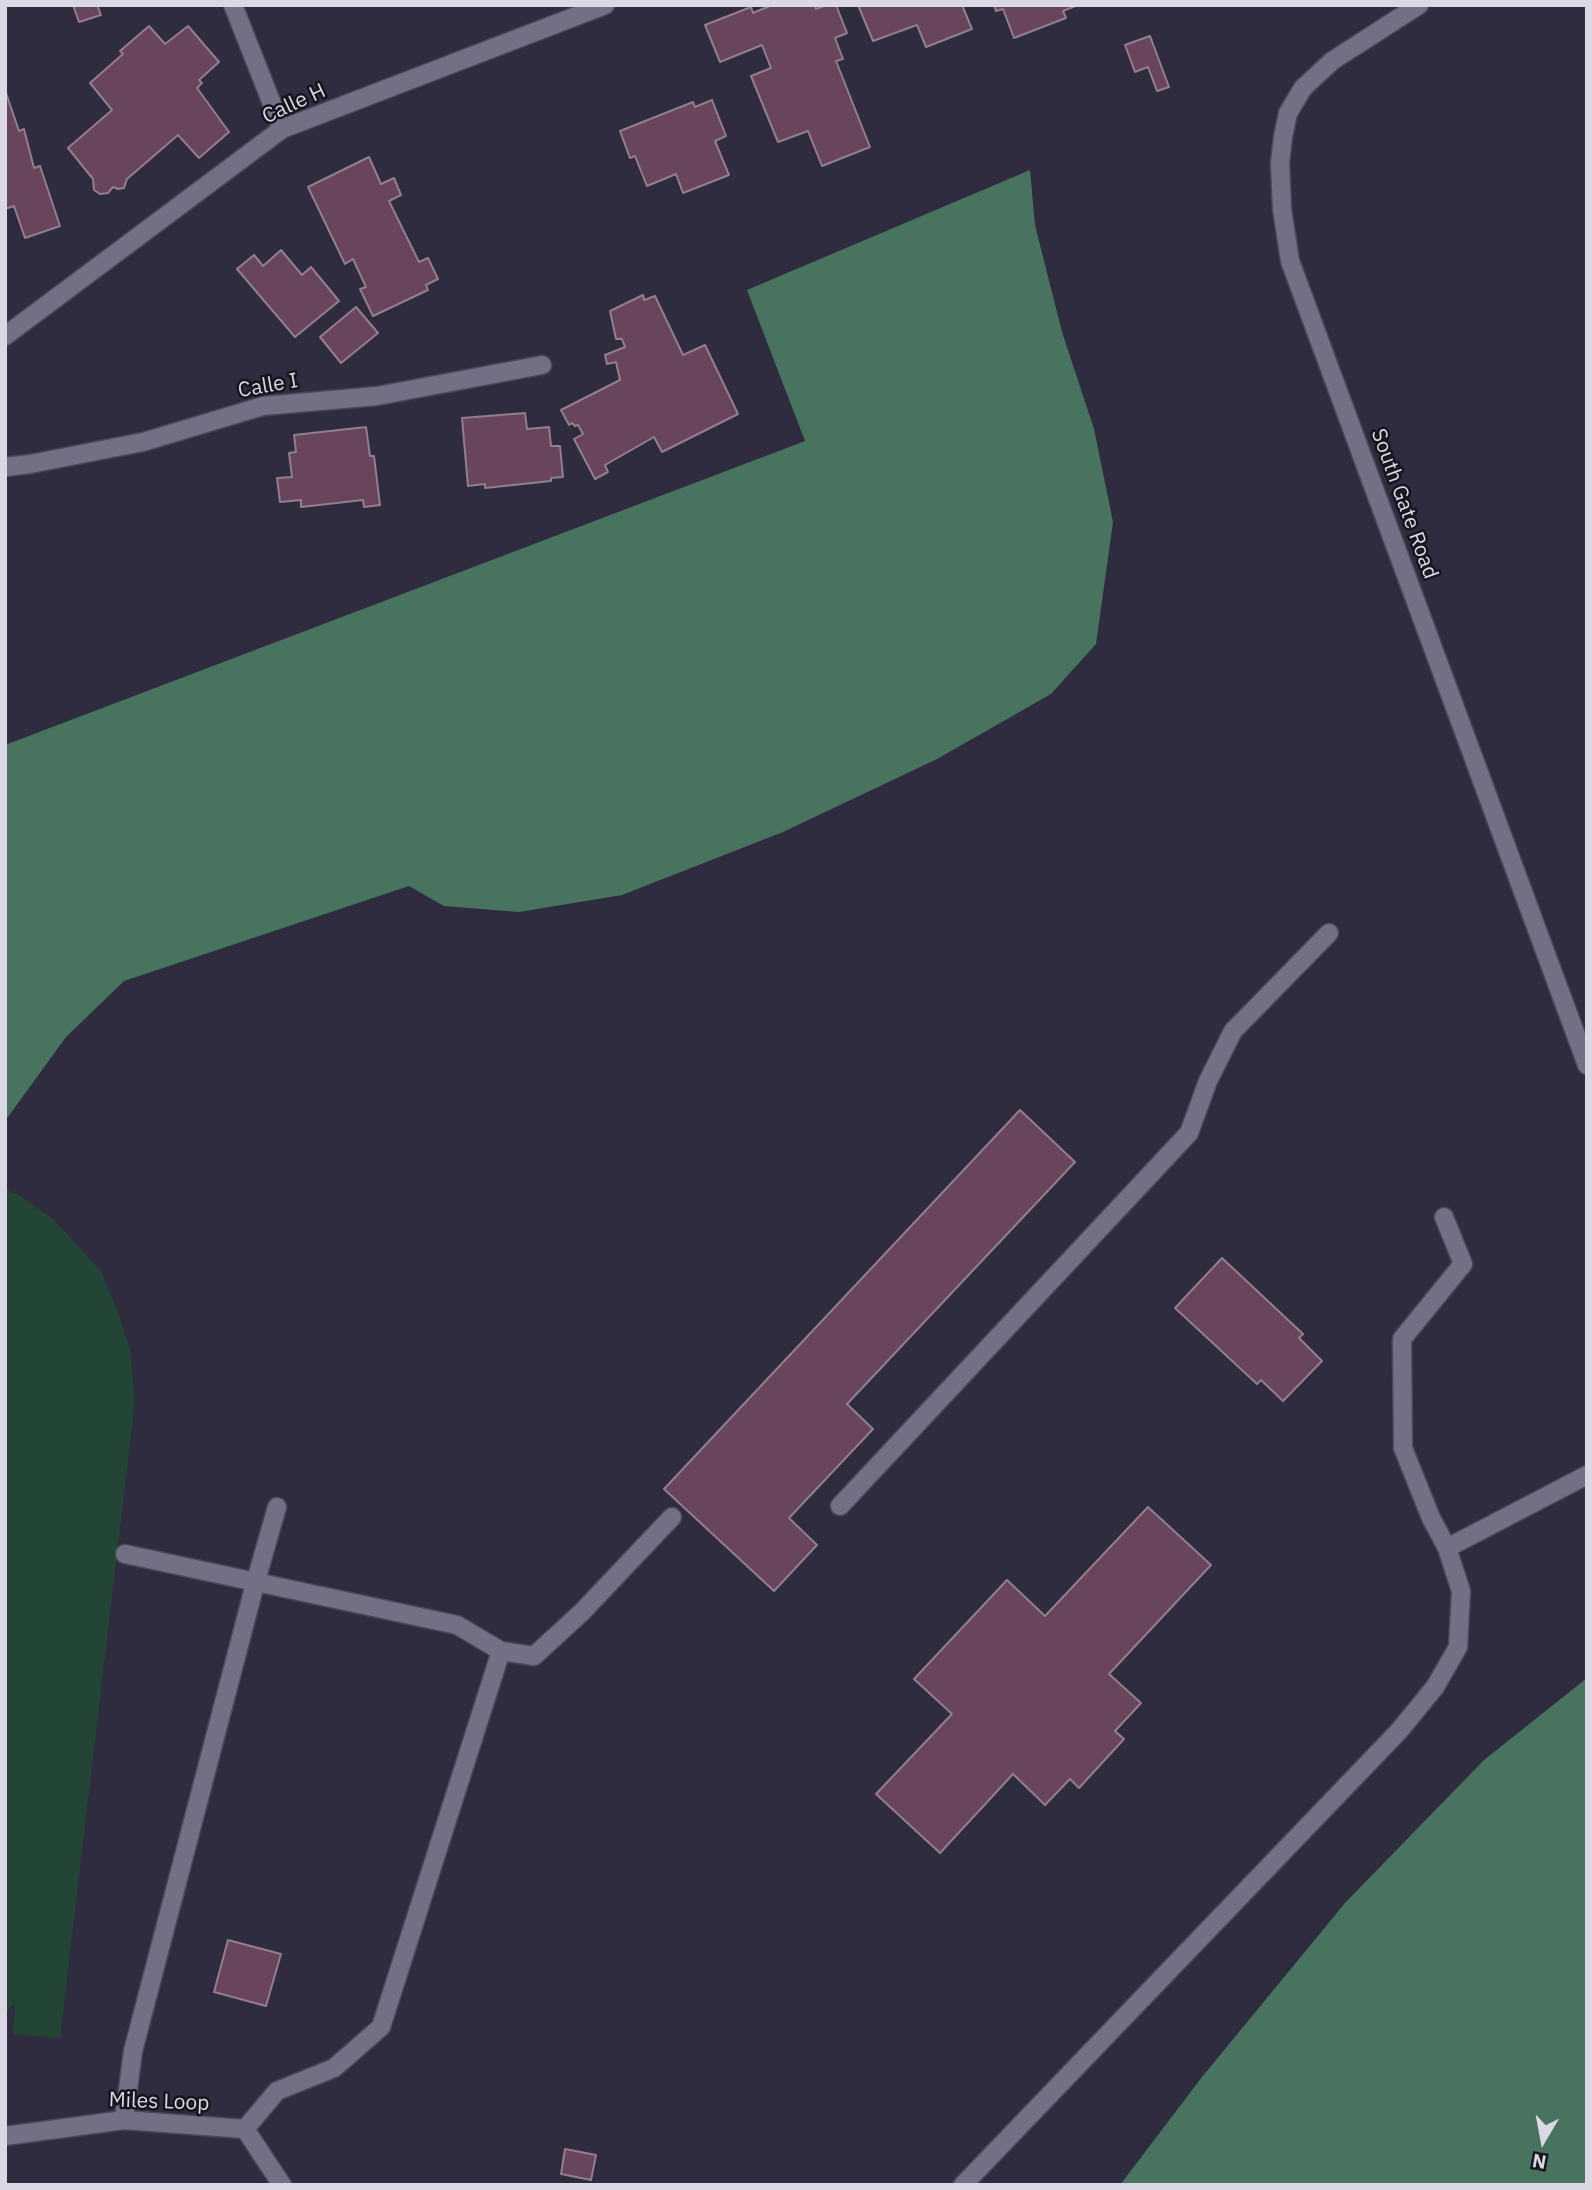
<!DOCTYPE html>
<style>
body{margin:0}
#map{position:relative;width:1592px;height:2190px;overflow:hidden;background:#2f2c3f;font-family:"IBM Plex Sans",sans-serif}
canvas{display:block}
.frame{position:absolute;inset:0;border:7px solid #d9d8e4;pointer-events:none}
.north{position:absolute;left:1508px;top:2106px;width:70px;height:70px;-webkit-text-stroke:5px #17161e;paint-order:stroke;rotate:190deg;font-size:19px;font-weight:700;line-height:28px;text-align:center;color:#d9d8e4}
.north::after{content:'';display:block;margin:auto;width:24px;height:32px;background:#d9d8e4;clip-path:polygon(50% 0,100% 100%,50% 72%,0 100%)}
</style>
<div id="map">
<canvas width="1592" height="2190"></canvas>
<div class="frame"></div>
<div class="north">N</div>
</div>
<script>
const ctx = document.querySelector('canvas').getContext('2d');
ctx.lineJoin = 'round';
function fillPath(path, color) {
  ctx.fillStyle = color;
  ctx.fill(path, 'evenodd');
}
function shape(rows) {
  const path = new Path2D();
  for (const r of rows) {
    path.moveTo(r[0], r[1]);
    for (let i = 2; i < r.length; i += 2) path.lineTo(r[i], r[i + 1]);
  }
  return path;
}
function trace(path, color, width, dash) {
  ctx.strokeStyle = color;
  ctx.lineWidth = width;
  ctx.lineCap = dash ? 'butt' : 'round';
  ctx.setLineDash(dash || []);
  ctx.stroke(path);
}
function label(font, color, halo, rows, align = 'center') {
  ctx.font = font + ' "IBM Plex Sans",sans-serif';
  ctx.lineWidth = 5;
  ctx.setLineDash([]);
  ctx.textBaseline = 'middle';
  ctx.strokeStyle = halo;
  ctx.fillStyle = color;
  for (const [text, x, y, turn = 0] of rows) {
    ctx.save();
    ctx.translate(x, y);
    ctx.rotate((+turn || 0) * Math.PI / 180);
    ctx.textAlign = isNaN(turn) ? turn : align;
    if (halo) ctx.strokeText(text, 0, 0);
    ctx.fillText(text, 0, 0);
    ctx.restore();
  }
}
const green = shape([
 [5,1189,17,1194,53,1219,101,1271,118,1312,130,1349,135,1401,60,2038,13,2034,15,2004,5,2012]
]);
const forest = shape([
 [1030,170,1035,225,1062,332,1094,429,1113,522,1096,644,1051,694,937,759,783,832,622,895,519,912,444,906,409,886,124,981,66,1037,5,1121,5,745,805,441,747,290],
 [1587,1678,1587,2185,1120,2185,1202,2077,1345,1903,1484,1760]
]);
const building = shape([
 [73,5,97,5,101,15,79,22,73,5],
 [772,5,814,5,816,9,826,5,836,5,847,33,835,38,843,59,836,61,870,147,822,166,808,131,778,142,751,76,771,68,762,45,720,62,705,25,751,7,753,13,772,5],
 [858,5,962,5,972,29,926,47,917,25,873,41,858,5],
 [994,5,1078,5,1063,11,1066,18,1014,38,1003,9,996,11,994,5],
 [149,26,165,44,188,26,219,62,199,80,202,83,197,88,229,132,199,158,178,135,127,179,124,188,118,189,113,187,108,193,100,194,94,190,93,179,68,148,112,110,90,83,123,54,120,51,149,26],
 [1150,36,1169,87,1157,91,1148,67,1135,72,1125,45,1150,36],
 [5,90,19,131,24,129,34,168,40,166,60,226,25,238,14,206,5,209,5,90],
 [712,100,726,136,715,141,729,175,683,193,676,174,647,186,635,156,630,158,620,131,693,102,695,107,712,100],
 [369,157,381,184,394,178,401,195,389,201,419,262,428,258,438,279,426,285,428,290,373,316,360,289,366,287,353,259,345,264,308,187,369,157],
 [281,250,302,275,311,267,339,301,295,337,237,269,254,255,263,266,281,250],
 [643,295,644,300,655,296,683,355,705,345,738,414,662,452,654,437,605,465,608,472,595,479,574,439,583,434,578,425,575,426,572,423,569,425,561,410,620,380,616,362,607,364,605,355,625,347,622,339,616,339,610,311,643,295],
 [356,307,378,333,341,363,320,337,356,307],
 [525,413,527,429,549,427,551,446,560,446,563,477,551,478,551,481,485,488,485,484,468,486,462,418,525,413],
 [366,427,370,456,374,456,380,505,364,507,363,500,301,507,301,500,280,502,277,478,292,477,289,453,296,452,294,435,366,427],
 [1020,1110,1075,1162,847,1404,873,1429,789,1518,817,1545,774,1591,664,1489,1020,1110],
 [1222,1258,1303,1334,1299,1338,1322,1361,1283,1401,1261,1380,1257,1384,1175,1308,1222,1258],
 [1148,1507,1211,1565,1109,1674,1141,1703,1115,1731,1124,1739,1079,1788,1070,1779,1045,1805,1013,1774,940,1853,876,1794,952,1714,914,1679,1007,1580,1045,1616,1148,1507],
 [228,1940,281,1954,266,2006,214,1992,228,1940],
 [565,2149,596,2155,591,2180,561,2174,565,2149]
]);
const service = shape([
 [840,1506,1189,1133,1208,1081,1233,1031,1329,933],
 [1447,1548,1587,1475],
 [125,1554,457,1625,501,1651,534,1656,582,1612,672,1517],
 [124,2120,133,2051,255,1584,277,1507],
 [245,2129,277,2091,334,2068,381,2027,501,1651],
 [963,2185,1399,1731,1435,1687,1458,1647,1461,1591,1447,1548,1431,1518,1403,1448,1402,1339,1463,1264,1444,1217]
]);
const minor = shape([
 [233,5,282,129],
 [1419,5,1332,61,1303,88,1288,113,1283,137,1280,163,1282,209,1290,261,1587,1065],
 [5,336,282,129,605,5],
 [5,467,30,464,143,442,263,406,377,396,542,365],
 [5,2136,124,2120,245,2129,282,2185]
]);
const streetNames = [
 ["Calle H",294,104,-25],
 ["Calle I",268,386,-10],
 ["South Gate Road",1404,504,70],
 ["Miles Loop",159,2102,2]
];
fillPath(green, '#224535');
fillPath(forest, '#48735e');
fillPath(building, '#68455c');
trace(building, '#937e8b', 2);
trace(service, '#4a4857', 21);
trace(minor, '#4a4857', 21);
trace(service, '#737086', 18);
trace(minor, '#737086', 18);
label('21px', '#d9d8e4', '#17161e', streetNames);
</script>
